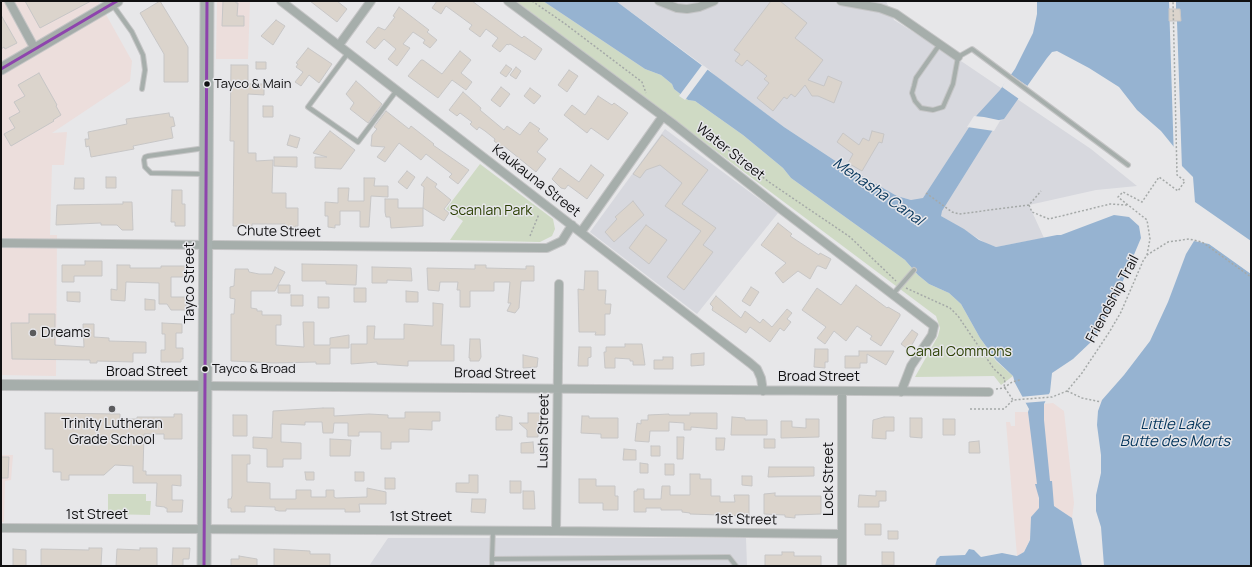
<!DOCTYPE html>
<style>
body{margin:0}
#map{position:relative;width:1252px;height:567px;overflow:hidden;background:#e7e7e9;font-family:Manrope,sans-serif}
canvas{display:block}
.frame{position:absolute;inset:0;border:2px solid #101011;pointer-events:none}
</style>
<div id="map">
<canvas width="1252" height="567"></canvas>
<div class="frame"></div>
</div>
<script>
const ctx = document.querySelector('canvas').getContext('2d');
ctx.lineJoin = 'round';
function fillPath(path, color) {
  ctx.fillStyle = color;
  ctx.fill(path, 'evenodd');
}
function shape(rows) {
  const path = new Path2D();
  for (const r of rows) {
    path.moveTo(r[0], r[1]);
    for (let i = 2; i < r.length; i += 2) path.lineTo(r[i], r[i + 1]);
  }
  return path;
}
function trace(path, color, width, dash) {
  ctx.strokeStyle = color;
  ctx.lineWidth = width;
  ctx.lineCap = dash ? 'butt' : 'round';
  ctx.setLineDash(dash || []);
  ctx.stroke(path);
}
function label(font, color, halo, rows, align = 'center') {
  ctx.font = font + ' Manrope,sans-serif';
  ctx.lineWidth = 3;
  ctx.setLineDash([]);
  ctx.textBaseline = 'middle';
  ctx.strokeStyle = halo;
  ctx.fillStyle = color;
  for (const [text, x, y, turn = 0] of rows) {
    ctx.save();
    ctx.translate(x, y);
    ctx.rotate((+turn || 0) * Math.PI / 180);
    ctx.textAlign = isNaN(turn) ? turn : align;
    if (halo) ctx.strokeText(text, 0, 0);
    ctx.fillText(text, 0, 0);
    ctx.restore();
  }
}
const commercial = shape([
 [1,1,101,1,99,2,132,61,130,81,52,133,67,132,64,165,52,165,50,235,57,235,56,376,1,375],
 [217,1,250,1,248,59,216,59],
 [1053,403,1064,411,1074,503,1072,518,1054,506,1052,493,1038,494,1040,508,1031,517,1030,539,1024,552,1017,556,1006,422,1010,422,1011,426,1015,426,1015,412,1028,412,1029,421,1044,410,1044,404],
 [1,455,13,455,11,480,5,481,4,522,1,522]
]);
const built = shape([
 [616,1,886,1,894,20,964,63,1091,149,1137,186,1096,190,1029,205,1044,238,996,247,987,244,941,216,911,200,897,196,834,160,784,127,721,80,721,81,708,69],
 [665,129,778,213,697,314,590,232],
 [388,538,746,538,747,566,369,566]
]);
const green = shape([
 [516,1,543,1,645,69,661,75,672,84,674,89,688,100,695,101,743,135,783,168,791,178,905,260,918,275,929,284,949,293,961,304,980,338,996,361,1013,376,1001,385,994,376,915,377,938,336,940,328,936,316],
 [480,164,553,219,555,229,552,236,540,242,450,240,463,221,446,209],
 [108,494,146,494,146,501,151,501,150,515,108,514]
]);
const water = shape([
 [543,1,616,1,784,127,834,160,897,196,911,200,923,198,977,115,1000,90,1015,69,1033,33,1037,14,1037,1,1251,1,1251,241,1195,202,1193,177,1176,160,1174,147,1161,131,1137,110,1119,87,1089,68,1057,51,1052,52,1047,58,1004,119,999,120,942,211,941,216,964,229,979,240,996,247,1057,235,1061,235,1114,215,1129,217,1139,226,1141,238,1112,307,1092,341,1073,359,1052,373,1050,392,1044,404,1044,420,1050,481,1052,481,1054,506,1072,518,1082,566,935,566,937,559,940,556,965,555,969,549,974,550,981,557,1002,553,1017,556,1024,552,1030,540,1031,517,1039,508,1039,498,1035,484,1037,484,1028,412,1029,409,1015,383,1013,376,996,360,980,338,961,304,949,293,929,284,918,275,905,260,791,178,783,168,743,135,695,101,688,100,674,89,672,84,661,75,645,69],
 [1194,241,1209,244,1251,274,1251,566,1104,566,1101,527,1096,511,1096,495,1101,473,1101,455,1097,425,1098,411,1102,400,1124,375,1150,341,1168,302,1186,254]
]);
const pier = shape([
 [1169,1,1176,1,1176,9,1180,9,1181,21,1177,21,1182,169,1174,160],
 [702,65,708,69,685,100,679,96],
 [1010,74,1029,87,1019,99,1002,87],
 [974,116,984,117,1003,121,1000,121,994,131,967,127],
 [1051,394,1048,401,1023,403,1020,397]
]);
const building = shape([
 [25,1,91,1,40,28,25,1],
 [160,1,188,47,188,82,164,82,164,54,140,13,160,1],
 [223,1,236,1,236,3,238,3,237,16,244,16,244,26,222,26,223,1],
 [310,1,337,1,347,9,337,22,310,1],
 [437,1,472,1,522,38,524,36,542,49,541,51,535,60,510,44,508,45,507,44,500,52,492,46,498,38,486,29,480,37,469,29,472,25,446,6,441,14,432,8,437,1],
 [771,1,780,1,807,23,795,38,823,60,808,80,824,86,828,76,842,82,834,103,818,96,812,96,805,85,795,97,791,94,787,99,784,97,773,111,757,98,769,83,764,79,767,76,747,60,742,66,735,61,740,54,734,50,771,1],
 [399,7,429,30,427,32,437,40,430,48,423,43,425,40,413,32,403,44,410,48,397,66,388,59,396,49,384,39,375,49,366,42,378,27,385,30,395,17,393,16,399,7],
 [1169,9,1180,9,1181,21,1169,21,1169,9],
 [1,15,17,43,5,49,4,47,1,49,1,15],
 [276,20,285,26,273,45,261,36,276,20],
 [308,48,332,64,319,83,309,75,301,86,295,82,303,72,296,67,298,64,296,63,308,48],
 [460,51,471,60,461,73,472,82,466,90,452,80,438,98,408,76,421,60,423,60,442,74,460,51],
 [256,62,266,62,266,69,256,69,256,62],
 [231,65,248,65,248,84,264,84,264,95,248,94,248,153,256,153,256,161,273,160,272,193,286,193,286,208,298,208,298,226,295,226,295,229,285,229,285,224,252,224,252,227,233,226,234,141,230,141,231,65],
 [506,65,512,69,506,77,500,73,506,65],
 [516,67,521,71,516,79,510,75,516,67],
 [569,70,578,76,567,92,558,85,569,70],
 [39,73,57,105,56,106,61,115,53,120,54,121,11,146,4,134,15,128,9,118,20,112,14,102,25,96,18,85,39,73],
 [356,81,382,104,368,123,350,109,354,103,346,94,356,81],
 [501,87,510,94,500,107,491,100,501,87],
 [530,88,541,96,534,104,524,96,530,88],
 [463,92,481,108,480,110,504,130,507,126,520,135,530,122,540,129,538,131,548,139,537,152,546,159,536,172,504,146,503,148,494,141,495,139,485,131,479,127,477,130,470,124,472,122,460,113,457,116,449,110,463,92],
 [598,96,612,105,614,103,628,113,608,140,591,128,587,133,564,115,572,105,585,115,598,96],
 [263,106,273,106,273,117,263,117,263,106],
 [386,111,409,129,411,126,434,144,433,145,469,170,458,184,449,177,452,174,426,154,421,160,399,143,385,162,377,157,385,147,371,146,372,135,377,129,374,127,386,111],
 [169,113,170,117,173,117,175,126,171,127,173,138,133,146,134,149,91,157,89,146,86,147,85,139,89,139,88,132,127,124,126,119,169,113],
 [330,131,355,150,341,169,315,168,315,157,327,157,313,153,330,131],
 [872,131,884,134,882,143,879,142,862,171,848,163,853,154,837,142,843,133,859,145,863,138,869,141,872,131],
 [290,135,300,138,297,148,287,145,290,135],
 [662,135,708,170,682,204,716,228,703,245,713,252,684,290,667,277,701,231,665,206,682,183,660,165,646,170,640,178,633,174,662,135],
 [274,157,297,157,297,167,274,166,274,157],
 [591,165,604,175,587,199,568,185,565,189,561,188,552,179,560,168,579,182,591,165],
 [407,171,415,177,407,189,398,182,407,171],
 [106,177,116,177,116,188,106,188,106,177],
 [427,177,437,184,435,187,451,200,444,209,449,213,444,221,423,208,424,187,421,185,427,177],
 [75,178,84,178,84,189,74,189,75,178],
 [364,178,375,178,374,186,388,186,388,197,371,196,369,227,360,227,360,211,340,211,340,225,335,225,335,228,328,227,328,216,325,216,325,202,338,203,338,188,349,188,348,201,364,201,364,178],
 [172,190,182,190,182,204,185,204,185,226,175,226,175,222,171,222,172,190],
 [385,199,398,199,398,208,423,208,423,226,391,228,390,217,386,217,385,212,385,199],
 [633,201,644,215,614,242,605,232,617,219,615,217,633,201],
 [123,202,132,202,133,230,122,230,117,225,101,225,101,223,56,225,57,205,123,204,123,202],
 [778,223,792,234,790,236,819,255,820,253,831,259,826,269,819,266,817,266,810,279,798,271,783,283,775,273,786,263,761,245,778,223],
 [646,225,667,240,649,264,629,248,646,225],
 [85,261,102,261,102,276,74,276,74,282,62,282,62,265,85,265,85,261],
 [302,264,357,265,356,285,326,284,326,281,302,281,302,264],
 [117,265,130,265,130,268,161,268,161,266,185,266,185,277,171,277,171,297,186,297,186,310,171,310,167,304,159,304,159,283,126,282,125,301,111,300,111,289,117,290,117,265],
 [475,265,486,265,486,268,526,269,526,266,534,266,534,281,521,281,519,308,515,313,507,311,511,303,508,303,510,282,494,282,494,291,470,291,470,307,460,307,460,290,457,290,458,282,440,282,439,291,428,290,427,268,475,269,475,265],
 [275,267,285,272,278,285,290,285,290,293,278,293,278,285,275,291,251,291,251,308,257,309,257,311,262,311,262,315,281,315,281,325,276,325,276,345,304,347,303,322,314,322,314,345,330,345,330,338,349,335,349,348,330,348,330,364,316,364,316,362,274,363,231,361,231,314,234,314,235,299,230,298,230,287,234,286,235,269,248,269,249,272,259,274,272,274,275,267],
 [372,267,411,268,412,281,387,280,387,283,372,283,372,267],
 [585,271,598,271,598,290,606,290,605,304,611,304,610,314,605,314,605,335,595,335,596,332,579,332,578,289,584,290,585,271],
 [856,285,887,308,888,307,900,314,900,316,881,346,870,339,872,336,857,326,846,341,834,331,825,344,817,338,826,327,802,310,817,288,841,305,856,285],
 [751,287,759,292,750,306,742,301,751,287],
 [354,288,366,288,366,302,354,302,354,288],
 [406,291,418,292,418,302,406,302,406,291],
 [67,292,80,292,80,302,67,301,67,292],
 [291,295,303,295,303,306,291,306,291,295],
 [716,296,741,318,745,311,760,323,763,319,772,327,787,309,792,313,787,319,791,322,784,331,780,328,770,342,750,327,746,333,712,310,713,307,710,304,716,296],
 [318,297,329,297,329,308,318,308,318,297],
 [145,299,155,300,155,310,145,310,145,299],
 [433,303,443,304,441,345,454,345,454,361,408,361,408,366,377,364,377,362,351,364,351,344,367,344,367,326,375,326,374,339,404,339,404,324,433,326,433,303],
 [29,314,55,314,55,345,84,347,83,324,94,324,94,337,109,338,109,341,146,342,146,353,133,353,133,362,97,361,97,363,90,363,90,360,12,359,11,323,29,323,29,314],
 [162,323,182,324,182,333,176,333,176,348,183,348,183,359,181,359,181,362,161,362,161,350,165,350,165,334,162,334,162,323],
 [912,330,918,334,909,350,901,344,912,330],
 [470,339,480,339,481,357,479,361,470,361,470,358,469,358,470,339],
 [625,344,642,344,645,365,633,365,633,361,630,361,630,359,615,358,615,368,605,368,604,352,606,352,606,347,625,347,625,344],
 [579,347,591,347,591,357,588,358,588,366,578,366,579,347],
 [815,349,828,349,828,362,825,362,825,368,814,367,815,349],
 [859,351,894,351,886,365,867,354,867,363,860,363,860,368,845,368,845,356,859,356,859,351],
 [704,353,704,365,691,366,691,354,704,353],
 [523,355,538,358,537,367,523,368,523,355],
 [663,357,673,357,673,369,654,369,654,360,663,360,663,357],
 [323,408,334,408,334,416,369,414,388,415,388,418,405,418,405,412,440,412,440,421,432,421,432,430,409,429,409,442,391,442,391,449,381,449,381,432,359,432,359,436,348,436,348,423,334,423,333,433,323,433,322,422,305,422,305,425,281,424,281,442,301,443,301,459,283,459,283,467,267,467,267,449,253,448,253,437,272,438,273,411,323,408],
 [45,413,120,414,120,419,137,419,137,417,174,417,174,414,182,414,182,439,164,439,164,434,144,434,143,471,146,471,146,475,181,475,181,486,172,485,172,500,183,500,182,512,167,512,167,508,165,508,165,507,156,506,157,483,133,483,133,466,115,465,104,475,69,475,69,480,61,480,61,472,53,472,53,449,45,449,45,413],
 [528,413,541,413,541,426,538,426,538,437,527,437,527,430,519,423,528,423,528,413],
 [690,413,717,413,717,429,691,427,691,430,684,430,684,423,669,422,669,431,650,431,649,442,635,441,637,423,641,424,641,420,648,420,648,415,669,414,669,415,690,415,690,413],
 [233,415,247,415,247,436,233,436,233,415],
 [499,415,512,417,512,430,496,430,496,417,499,417,499,415],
 [582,416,589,416,589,418,618,418,618,438,601,438,601,434,581,433,582,416],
 [732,417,745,418,745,420,767,420,767,435,731,435,732,417],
 [884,417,894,417,894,431,886,431,886,439,872,438,873,420,884,417],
 [910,418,922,418,922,438,910,437,910,418],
 [806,419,819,419,819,437,781,438,781,421,792,421,792,427,806,428,806,419],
 [943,419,955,419,955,435,943,435,943,419],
 [677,437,684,437,683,459,677,459,677,437],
 [716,438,725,438,724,450,716,450,716,438],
 [330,439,351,440,350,456,330,456,330,439],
 [764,439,775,439,775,448,764,448,764,439],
 [979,441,980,453,969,453,969,442,979,441],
 [533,442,534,453,521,453,521,443,533,442],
 [651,446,660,446,660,456,651,456,651,446],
 [624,449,636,450,636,460,623,460,624,449],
 [232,455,250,455,250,464,247,464,247,482,270,483,270,499,296,499,296,490,311,490,311,497,326,497,326,490,334,490,334,497,336,498,367,497,367,488,386,492,386,504,359,504,360,512,345,512,345,509,286,509,286,511,279,511,275,510,275,507,245,506,245,512,231,512,231,508,228,508,228,499,231,499,232,496,232,455],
 [1,457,9,457,8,478,1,478,1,457],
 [640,463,648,464,648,473,640,473,640,463],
 [665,464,674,464,674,475,665,475,665,464],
 [769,467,814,467,814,476,768,477,769,467],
 [305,472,314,472,314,480,306,480,305,472],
 [355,472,364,472,364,481,355,481,355,472],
 [690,474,700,474,700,479,711,479,711,496,720,496,720,502,735,502,734,495,749,495,749,516,690,514,690,513,682,512,682,510,661,510,661,508,646,508,646,512,634,512,634,491,637,491,637,489,644,489,644,499,661,499,662,486,670,486,670,495,690,495,690,474],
 [469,475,478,475,478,493,456,492,456,483,469,483,469,475],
 [742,476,752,476,752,486,742,485,742,476],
 [385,478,395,478,395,489,385,489,385,478],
 [579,479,596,479,596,486,615,486,615,496,618,496,618,510,603,510,603,503,579,503,579,479],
 [510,481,521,481,521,493,510,493,510,481],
 [523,491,534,491,535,509,523,509,523,491],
 [876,491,886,491,886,501,879,501,879,507,858,507,859,495,876,496,876,491],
 [775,493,775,496,821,496,821,514,795,515,795,518,785,517,785,515,764,514,764,494,775,493],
 [472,499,486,499,485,513,471,512,472,499],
 [865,524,881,524,881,535,865,535,865,524],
 [888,531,898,531,898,539,888,539,888,531],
 [89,548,102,548,101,566,41,566,41,549,89,550,89,548],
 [140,548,157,548,157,566,116,566,117,549,140,550,140,548],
 [173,548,190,548,189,559,183,559,183,566,172,566,173,548],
 [13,549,26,550,26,566,13,566,13,549],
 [274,549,310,551,310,554,330,554,330,566,274,566,274,549],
 [782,552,794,552,794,556,821,556,821,566,765,566,765,555,782,555,782,552],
 [882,552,894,552,894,565,882,565,882,552],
 [239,556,257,559,257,566,231,566,231,559,239,559,239,556]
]);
const path = shape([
 [532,1,564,23,642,82,646,93],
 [698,131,709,135,769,182,850,237,896,281],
 [926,193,952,212,959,214,1029,205,1041,191],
 [1029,205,1032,212,1049,219,1110,204,1127,205],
 [530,236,539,214],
 [1147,255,1150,239,1147,220,1118,197,1123,192,1142,202,1159,177,1178,191,1185,181,1177,175,1173,1],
 [906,288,950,308,958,316,994,369,1005,379,1004,388],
 [1005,388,1013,400,1052,397,1067,391,1082,373,1110,331,1121,312,1143,261,1147,255,1168,242,1189,239,1202,242,1251,277],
 [996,389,1004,388,1012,382,1020,380],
 [1067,391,1082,398,1101,402],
 [970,409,1004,409,1013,400]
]);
const service = shape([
 [112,4,132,32,143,55,145,70,142,89],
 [940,44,916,78,914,86,912,93,915,101,921,108,933,110,943,107,953,84,958,57,972,49,1128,165],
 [348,53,308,107,358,142,397,90],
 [204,174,151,173,145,167,144,160,145,157,148,156,205,148],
 [893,294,914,270],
 [493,530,492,559,729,557,736,566],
 [492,566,492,559]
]);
const minor = shape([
 [9,1,35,49],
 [281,1,750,363,757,369,761,378,763,391],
 [508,1,672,123,781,209,934,326,932,335,911,366,901,392],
 [659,1,677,8,687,9,699,7,714,1],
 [841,1,880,8,896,14,958,57],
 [339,45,371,1],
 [581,232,663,116],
 [1,243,542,248,547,248,562,241,572,225],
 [206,386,989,392],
 [1,528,556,531,842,534],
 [556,531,559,284],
 [842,566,842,391]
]);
const tertiary = shape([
 [1,385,206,386]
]);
const secondary = shape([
 [1,69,117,1]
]);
const primary = shape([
 [204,566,207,1]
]);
const bus1 = shape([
 [1,69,117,1],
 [204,566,207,1]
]);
const markers = [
 [207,84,3.5,"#101011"],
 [33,333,4,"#5b5b5d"],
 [205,369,3.5,"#101011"],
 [112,409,4,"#5b5b5d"]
];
const busNames = [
 ["Tayco & Main",214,84],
 ["Tayco & Broad",212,369]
];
const streetNames = [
 ["Water Street",730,152,38],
 ["Kaukauna Street",536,181,38],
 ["Chute Street",279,232,1],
 ["Tayco Street",190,283,-90],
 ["Friendship Trail",1113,299,-62],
 ["Broad Street",147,372],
 ["Broad Street",495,374,1],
 ["Broad Street",819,377],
 ["Lush Street",544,431,-89],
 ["Lock Street",829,479,-90],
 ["1st Street",97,515],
 ["1st Street",421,517],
 ["1st Street",746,520,1]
];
const parkNames = [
 ["Scanlan Park",491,211],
 ["Canal Commons",959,352]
];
const poiNames = [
 ["Dreams",41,333],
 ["Trinity Lutheran",112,424,"center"],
 ["Grade School",112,440,"center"]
];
const waterNames = [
 ["Menasha Canal",878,192,35],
 ["Little Lake",1175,425],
 ["Butte des Morts",1175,442]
];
fillPath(commercial, '#ecdedc');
fillPath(built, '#d7d8de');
fillPath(green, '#cfdac4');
fillPath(water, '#96b3d1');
fillPath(pier, '#e7e7e9');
fillPath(building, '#dbd4cc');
trace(building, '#c7c6c6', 1);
trace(service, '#c5c5c6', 6);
trace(minor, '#c5c5c6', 10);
trace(tertiary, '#c5c5c6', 12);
trace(secondary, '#c5c5c6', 13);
trace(primary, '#c5c5c6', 15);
trace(path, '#a5a9a8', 1.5, [2, 2]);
trace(service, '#a6aeab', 4);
trace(minor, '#a6aeab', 8);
trace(tertiary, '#a6aeab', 10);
trace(secondary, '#a5adaa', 11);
trace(primary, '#a7b0ae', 13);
trace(bus1, '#8e44ad', 3);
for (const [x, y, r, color] of markers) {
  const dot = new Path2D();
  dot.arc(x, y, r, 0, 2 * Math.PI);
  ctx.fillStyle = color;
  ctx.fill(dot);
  trace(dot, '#e6e6ea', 1.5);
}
label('13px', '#101011', '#e6e6ea', busNames, 'left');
label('14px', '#101011', '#e6e6ea', streetNames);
label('14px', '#2a3e01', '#e6e6ea', parkNames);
label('14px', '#101011', '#e6e6ea', poiNames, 'left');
label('italic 15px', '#02335a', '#e6e6ea', waterNames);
</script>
